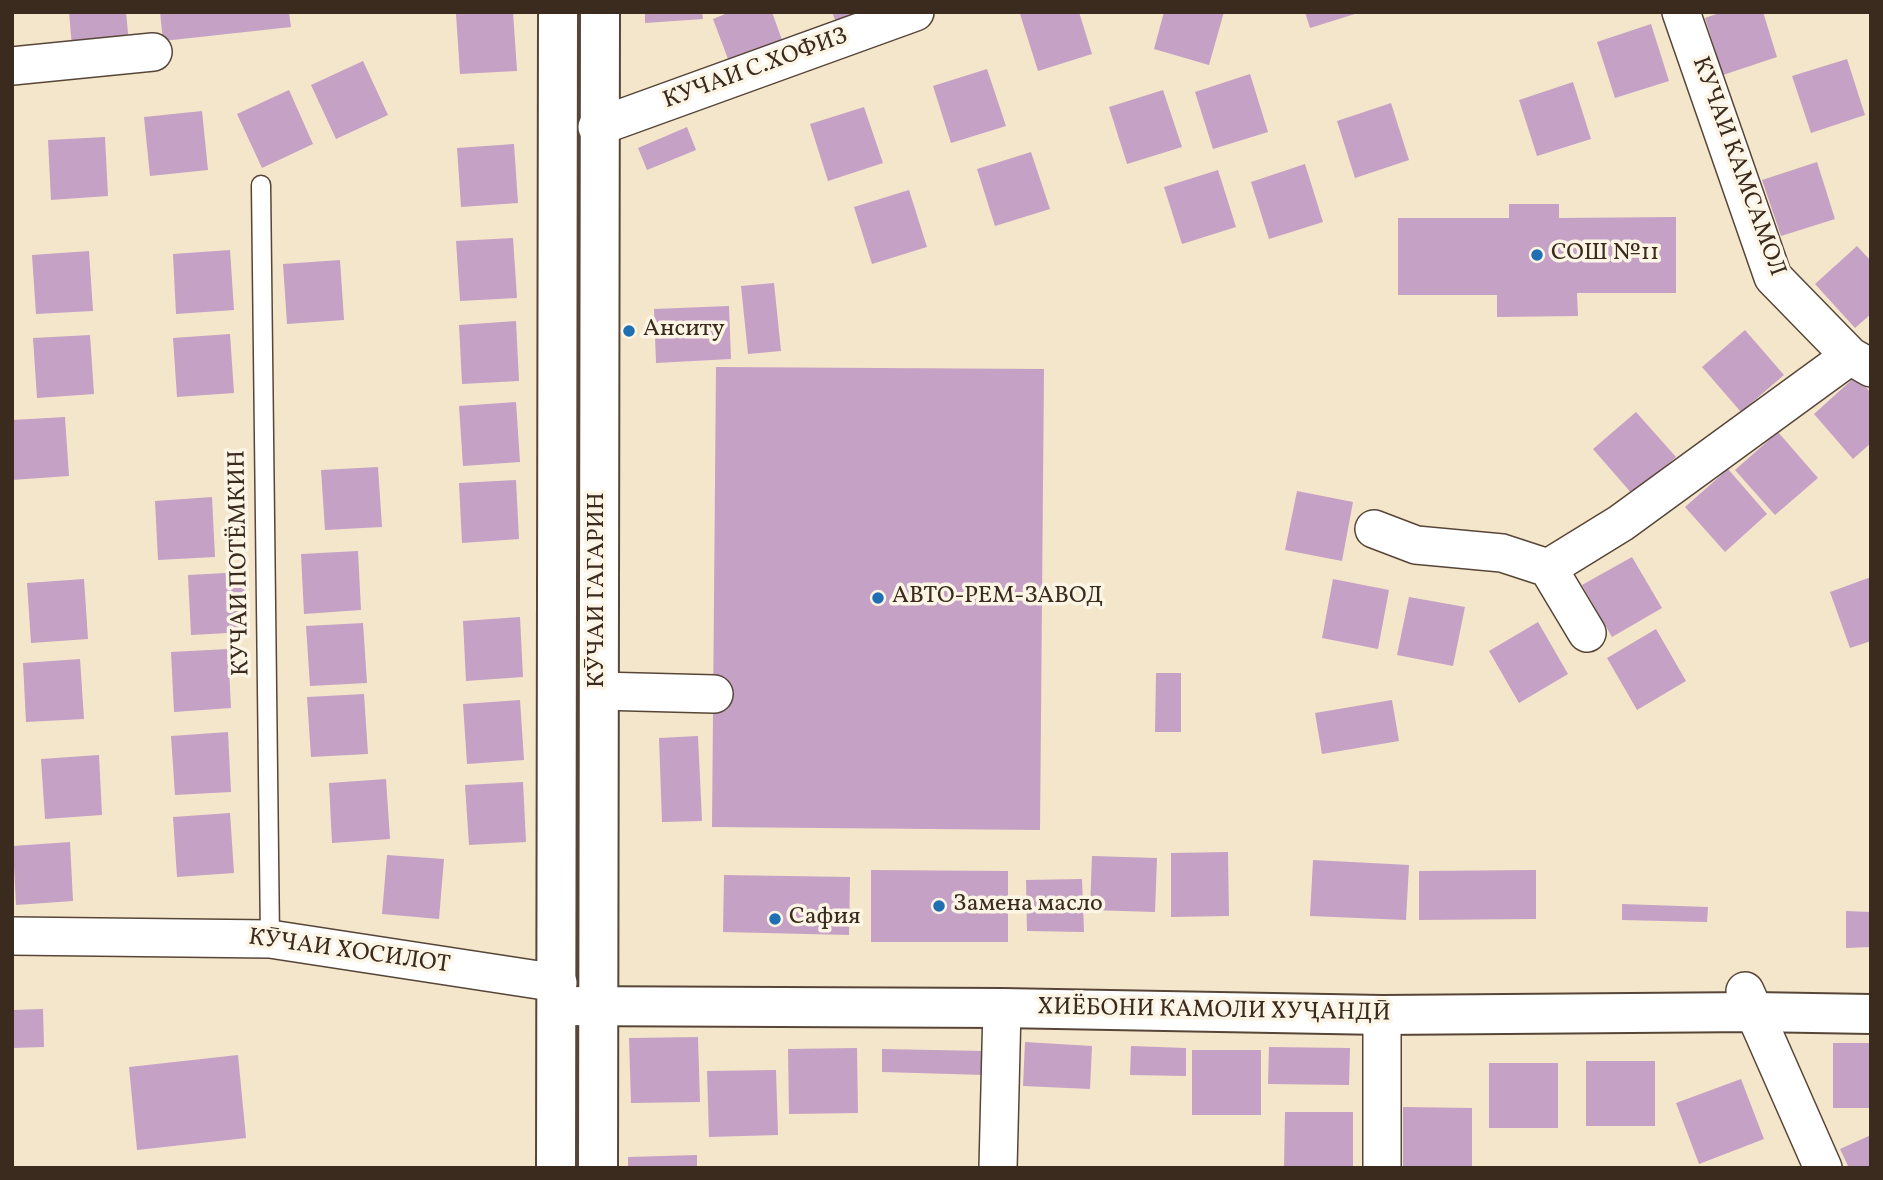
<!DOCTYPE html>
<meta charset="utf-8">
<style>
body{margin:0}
#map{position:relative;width:1883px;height:1180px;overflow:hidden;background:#f4e6cb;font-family:Vollkorn,serif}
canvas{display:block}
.frame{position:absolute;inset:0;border:14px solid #3b2a1e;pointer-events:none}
</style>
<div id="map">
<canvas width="1883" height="1180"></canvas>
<div class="frame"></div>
</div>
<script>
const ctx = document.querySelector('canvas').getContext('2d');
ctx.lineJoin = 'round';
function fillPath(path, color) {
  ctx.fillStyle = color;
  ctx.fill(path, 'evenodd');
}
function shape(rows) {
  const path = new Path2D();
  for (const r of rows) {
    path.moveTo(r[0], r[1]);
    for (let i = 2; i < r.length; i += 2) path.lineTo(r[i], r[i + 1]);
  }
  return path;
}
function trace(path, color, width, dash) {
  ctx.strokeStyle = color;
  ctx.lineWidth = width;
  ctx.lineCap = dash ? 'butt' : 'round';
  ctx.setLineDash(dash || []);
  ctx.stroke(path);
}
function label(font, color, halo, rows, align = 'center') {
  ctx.font = font + ' Vollkorn,serif';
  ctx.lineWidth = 7;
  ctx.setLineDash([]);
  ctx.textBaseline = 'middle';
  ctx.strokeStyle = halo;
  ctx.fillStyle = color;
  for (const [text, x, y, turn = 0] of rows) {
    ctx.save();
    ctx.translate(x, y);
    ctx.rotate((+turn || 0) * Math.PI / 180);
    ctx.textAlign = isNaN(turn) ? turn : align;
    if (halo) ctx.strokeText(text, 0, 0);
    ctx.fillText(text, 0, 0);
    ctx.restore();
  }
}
const building = shape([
 [69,12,126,12,131,65,74,71],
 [160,12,289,12,291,27,163,41],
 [513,12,517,71,460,74,456,14],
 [645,12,702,12,703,19,645,23],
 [730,12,772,12,787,54,734,75,713,19],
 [832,12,893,12,841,35],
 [1026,12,1079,12,1092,54,1038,71,1020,14],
 [1164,12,1224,12,1209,65,1154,49],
 [1305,12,1358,12,1358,13,1310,28],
 [1722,12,1763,12,1777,57,1723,75,1705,18],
 [1651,24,1669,81,1615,98,1597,42],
 [1847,59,1865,115,1811,133,1792,76],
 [363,61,388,115,336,139,311,85],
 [987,69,1006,126,951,143,933,86],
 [1250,74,1268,132,1213,149,1195,92],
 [1573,82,1591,139,1537,156,1519,100],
 [289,90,313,144,262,168,237,114],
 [1163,90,1182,147,1127,164,1109,107],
 [1391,103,1409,160,1355,178,1337,121],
 [864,107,883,163,828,181,810,124],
 [202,111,208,170,150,176,144,117],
 [687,127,696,150,647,170,638,148],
 [105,137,108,196,51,200,48,140],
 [514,144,518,203,461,207,457,148],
 [1031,152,1050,209,995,226,977,169],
 [1817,162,1835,219,1781,236,1762,180],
 [1305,164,1323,222,1269,239,1251,182],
 [1218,170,1236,227,1182,244,1164,187],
 [909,190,927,247,872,264,854,207],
 [1509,204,1559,204,1559,218,1676,217,1676,293,1577,293,1578,316,1497,317,1497,295,1398,295,1398,218,1509,218],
 [513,238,517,298,460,301,456,241],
 [1857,246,1871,261,1871,314,1855,328,1815,284],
 [230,250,234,310,176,314,173,254],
 [89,251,93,311,36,314,32,255],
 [340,260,344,320,287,324,283,264],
 [774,283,781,351,748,354,741,286],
 [729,306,731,359,656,363,654,309],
 [516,321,519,381,462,384,459,325],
 [1745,330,1784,375,1741,412,1702,367],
 [230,334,234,393,177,397,173,338],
 [90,335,94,394,37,398,33,338],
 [716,367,1044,369,1040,830,712,827],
 [1856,376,1871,393,1871,443,1853,459,1814,414],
 [516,402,520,462,463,466,459,406],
 [1636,412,1676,457,1633,495,1593,449],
 [65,417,69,476,12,480,12,420],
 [1778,432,1818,478,1775,515,1735,470],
 [378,467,382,527,325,530,321,470],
 [1728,469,1767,514,1725,552,1685,507],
 [516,480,519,539,462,543,459,483],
 [1297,491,1353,502,1342,561,1285,550],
 [212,497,215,557,158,560,155,501],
 [358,551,361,610,304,614,301,554],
 [1632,557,1662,608,1612,637,1582,585],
 [245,572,248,632,191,635,188,575],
 [1871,577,1871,641,1850,648,1830,592],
 [84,579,88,639,31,643,27,583],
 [1333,579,1389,590,1378,649,1322,638],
 [1409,597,1465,607,1453,666,1397,655],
 [520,617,523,677,466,681,463,621],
 [1538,622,1568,674,1519,703,1489,651],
 [363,623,367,683,310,686,306,626],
 [1656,629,1686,681,1637,710,1607,658],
 [228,649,231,708,174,712,171,652],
 [80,659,84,719,26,722,23,663],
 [1156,673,1181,673,1181,732,1155,732],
 [364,694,368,754,311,757,307,697],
 [520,700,524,760,467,764,463,704],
 [1392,700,1399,741,1322,754,1315,713],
 [228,732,231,792,175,795,171,736],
 [698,736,702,821,662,822,659,738],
 [99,755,102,815,45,819,41,759],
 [386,779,390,839,332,843,329,783],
 [523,782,526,842,469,845,465,785],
 [230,813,234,873,177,877,173,817],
 [70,842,73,901,16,905,13,846],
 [1228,852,1229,916,1171,917,1171,853],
 [387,855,444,859,439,919,382,914],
 [1092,856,1157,858,1155,912,1090,910],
 [1313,860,1409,865,1406,920,1310,916],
 [871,870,1008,871,1008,942,871,942],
 [1536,870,1536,919,1419,920,1419,871],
 [724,875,850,877,849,935,723,932],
 [1082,879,1084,932,1027,931,1026,880],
 [1622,904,1708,907,1707,922,1622,920],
 [1846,911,1871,912,1871,947,1846,948],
 [43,1009,44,1047,12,1048,12,1010],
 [698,1037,700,1102,631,1103,629,1038],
 [1025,1042,1092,1046,1090,1089,1023,1086],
 [1833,1043,1871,1043,1871,1108,1833,1108],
 [1131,1046,1186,1048,1186,1076,1130,1075],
 [1269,1047,1350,1048,1349,1085,1268,1084],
 [857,1048,858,1113,789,1114,788,1049],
 [882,1049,985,1051,985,1075,882,1072],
 [1192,1050,1261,1050,1261,1115,1192,1115],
 [238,1055,246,1138,137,1150,129,1067],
 [1586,1061,1655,1061,1655,1126,1586,1126],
 [1489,1063,1558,1063,1558,1128,1489,1128],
 [776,1070,778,1135,709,1137,707,1071],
 [1741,1079,1764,1139,1699,1164,1676,1103],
 [1403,1107,1472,1108,1472,1168,1403,1168],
 [1285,1112,1353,1112,1353,1168,1284,1168],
 [1871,1135,1871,1168,1849,1168,1840,1149],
 [697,1155,697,1168,628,1168,628,1157]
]);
const service = shape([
 [261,185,270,939]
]);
const minor = shape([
 [1681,12,1773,277,1850,356,1871,368],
 [12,66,153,52],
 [597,127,915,12],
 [1374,529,1416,545,1502,553,1548,568],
 [1587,633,1548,568,1621,523,1850,356],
 [599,691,714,694],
 [12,936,270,939,558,983],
 [1745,991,1823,1168],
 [998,1168,1002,1008],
 [1382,1168,1382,1015]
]);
const primary = shape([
 [558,1006,1002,1008,1382,1015,1754,1012,1871,1014]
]);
const trunk = shape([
 [556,1168,558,12],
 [598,1168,600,12]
]);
const markers = [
 [1537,255,7,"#1f6fb2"],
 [629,331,7,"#1f6fb2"],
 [878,598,7,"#1f6fb2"],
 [939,906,7,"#1f6fb2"],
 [775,919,7,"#1f6fb2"]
];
const streetNames = [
 ["КУЧАИ С.ХОФИЗ",756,70,-20],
 ["КУЧАИ КАМСАМОЛ",1737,167,70],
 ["КУЧАИ ПОТЁМКИН",241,563,-91],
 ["КӮЧАИ ГАГАРИН",599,590,-90],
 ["КӮЧАИ ХОСИЛОТ",349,953,8],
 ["ХИЁБОНИ КАМОЛИ ХУҶАНДӢ",1214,1012,1]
];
const poiNames = [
 ["СОШ №11",1551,255],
 ["Анситу",643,331],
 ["АВТО-РЕМ-ЗАВОД",892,598],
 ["Замена масло",953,906],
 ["Сафия",789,919]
];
fillPath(building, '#c5a1c5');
trace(service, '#574638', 21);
trace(minor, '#574638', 40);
trace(primary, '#574638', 42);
trace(trunk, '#574638', 42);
trace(service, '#fff', 18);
trace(minor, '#fff', 37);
trace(primary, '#fff', 38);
trace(trunk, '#fff', 38);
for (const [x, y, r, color] of markers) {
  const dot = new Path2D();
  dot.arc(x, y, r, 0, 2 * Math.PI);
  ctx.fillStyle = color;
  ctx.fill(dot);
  trace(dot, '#fcf5e5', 2.5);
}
label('24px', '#3b2a1e', '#fcf5e5', streetNames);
label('24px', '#3b2a1e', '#fcf5e5', poiNames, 'left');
</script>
